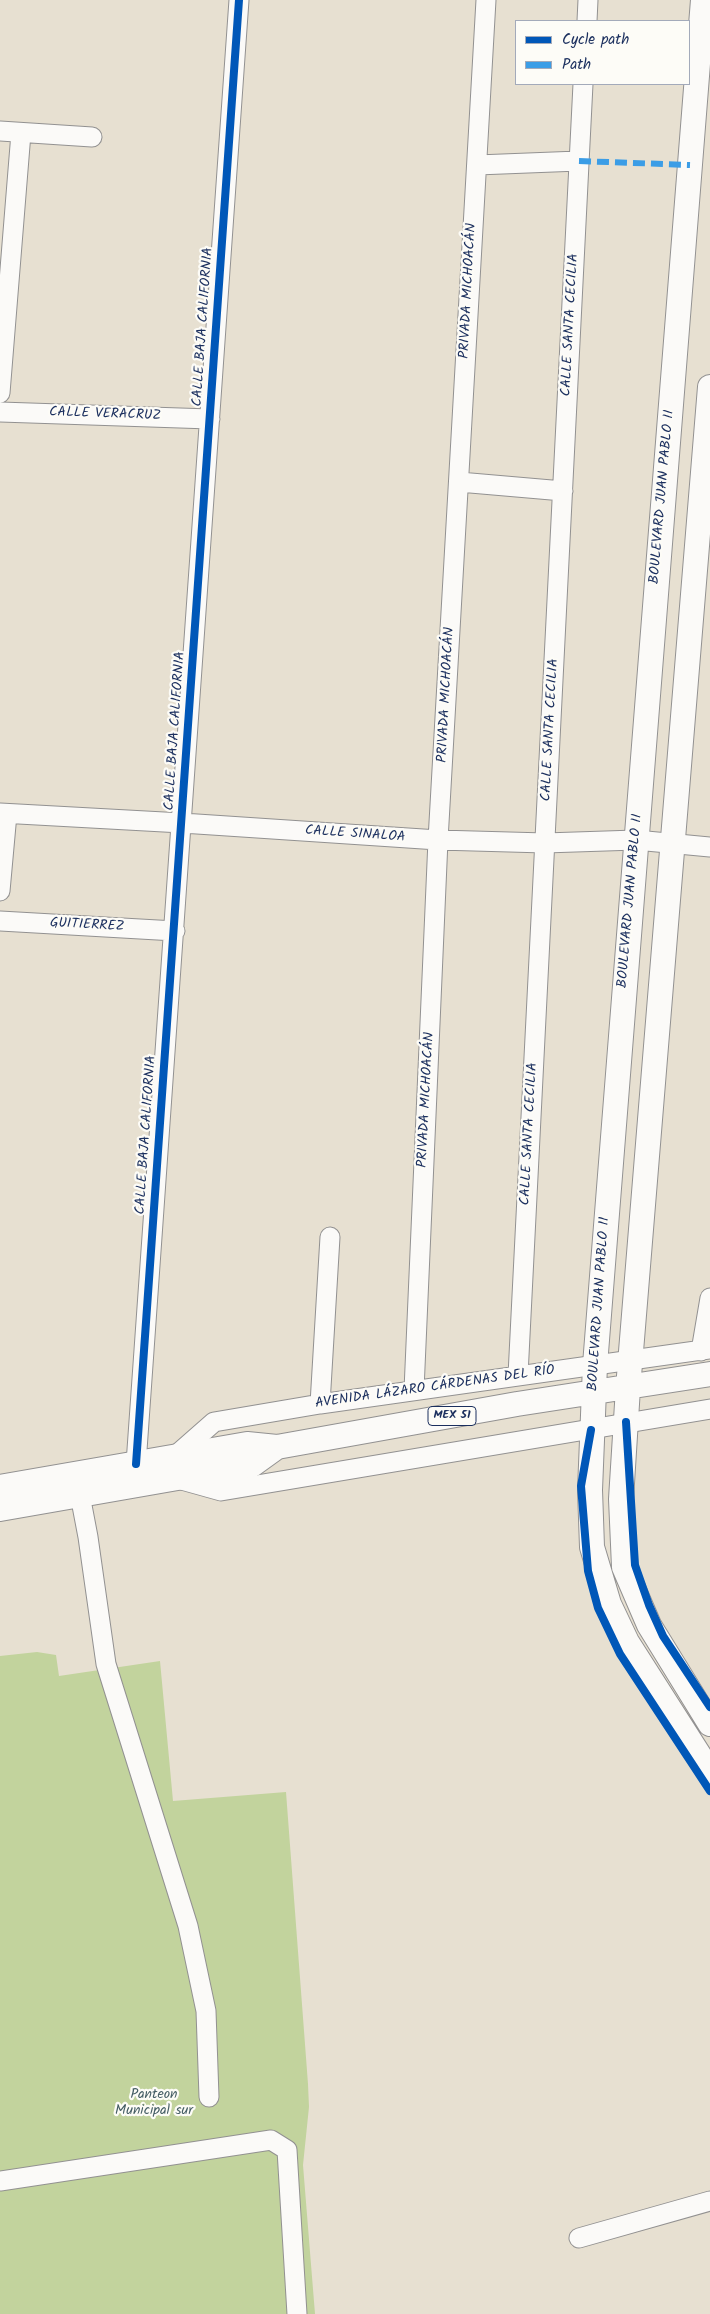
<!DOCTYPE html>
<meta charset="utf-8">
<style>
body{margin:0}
#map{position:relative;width:710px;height:2314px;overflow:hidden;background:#e7e0d1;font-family:Kalam,sans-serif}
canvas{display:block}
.legend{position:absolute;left:515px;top:20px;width:175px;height:65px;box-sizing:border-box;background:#fdfcf7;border:1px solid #a3aaba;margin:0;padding:6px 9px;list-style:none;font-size:15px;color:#1b2f5e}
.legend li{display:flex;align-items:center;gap:10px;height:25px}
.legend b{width:25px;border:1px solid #a3aaba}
</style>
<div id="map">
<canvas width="710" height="2314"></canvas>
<ul class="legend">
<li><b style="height:6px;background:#0057b8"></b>Cycle path</li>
<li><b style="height:6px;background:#3b9de6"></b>Path</li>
</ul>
</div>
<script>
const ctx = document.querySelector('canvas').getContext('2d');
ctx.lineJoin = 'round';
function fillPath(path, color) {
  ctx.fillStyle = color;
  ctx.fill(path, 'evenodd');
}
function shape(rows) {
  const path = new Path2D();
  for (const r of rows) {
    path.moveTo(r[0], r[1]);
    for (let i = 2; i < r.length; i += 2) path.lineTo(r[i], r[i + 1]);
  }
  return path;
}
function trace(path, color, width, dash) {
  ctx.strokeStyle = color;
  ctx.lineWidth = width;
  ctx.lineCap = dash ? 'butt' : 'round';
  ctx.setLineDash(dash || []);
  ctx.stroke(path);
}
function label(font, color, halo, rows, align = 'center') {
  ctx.font = font + ' Kalam,sans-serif';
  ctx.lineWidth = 4.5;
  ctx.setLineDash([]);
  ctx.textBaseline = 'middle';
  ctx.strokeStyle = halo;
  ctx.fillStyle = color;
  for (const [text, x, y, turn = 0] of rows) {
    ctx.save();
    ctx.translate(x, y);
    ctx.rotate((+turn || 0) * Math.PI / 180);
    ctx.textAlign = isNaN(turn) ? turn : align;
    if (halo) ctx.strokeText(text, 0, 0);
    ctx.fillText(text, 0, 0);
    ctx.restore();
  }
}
const green = shape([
 [37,1652,56,1655,59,1676,160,1661,173,1801,286,1792,308,2084,309,2107,303,2165,315,2314,0,2314,0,1656]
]);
const minor = shape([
 [587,21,588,0],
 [0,131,92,137],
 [477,165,579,161],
 [0,393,21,133],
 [0,412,210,419],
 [459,482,563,491],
 [0,813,182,823,438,840,545,843,636,840,710,847],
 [0,891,7,814],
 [0,921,175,931],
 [701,1351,710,1298],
 [518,1375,583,84],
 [414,1390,438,840,486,0],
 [320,1404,330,1237],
 [173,1458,214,1422,320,1404,710,1349],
 [136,1464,239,0],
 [178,1479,221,1491,710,1409],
 [80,1495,88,1537,106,1664,188,1926,206,2011,209,2097],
 [0,2181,271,2140,287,2150,297,2314],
 [579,2238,710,2201]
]);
const major = shape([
 [703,0,595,1365,590,1490,592,1547,609,1604,627,1642,710,1772],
 [710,387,628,1388,621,1499,624,1567,649,1625,710,1724],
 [0,1487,247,1444,277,1447,517,1404,710,1374],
 [0,1509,252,1465,277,1447]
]);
const quiet = shape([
 [579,161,690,165]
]);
const cycleway = shape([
 [626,1422,635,1565,649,1605,663,1636,710,1707],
 [591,1430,581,1486,588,1571,598,1608,620,1654,710,1791],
 [136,1464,239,0]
]);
const shields = [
 [452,1416,48]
];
const shieldNames = [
 ["MEX 51",452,1416]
];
const streetNames = [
 ["PRIVADA MICHOACÁN",469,291,-87],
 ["CALLE SANTA CECILIA",571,325,-87],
 ["CALLE BAJA CALIFORNIA",204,327,-86],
 ["CALLE VERACRUZ",105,415,2],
 ["BOULEVARD JUAN PABLO II",663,497,-85],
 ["PRIVADA MICHOACÁN",447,695,-87],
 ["CALLE SANTA CECILIA",551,730,-87],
 ["CALLE BAJA CALIFORNIA",176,731,-86],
 ["CALLE SINALOA",355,835,4],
 ["BOULEVARD JUAN PABLO II",631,901,-85],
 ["GUITIERREZ",87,926,3],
 ["PRIVADA MICHOACÁN",427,1100,-87],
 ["CALLE SANTA CECILIA",530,1134,-87],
 ["CALLE BAJA CALIFORNIA",147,1135,-86],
 ["BOULEVARD JUAN PABLO II",600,1304,-86],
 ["AVENIDA LÁZARO CÁRDENAS DEL RÍO",435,1388,-8]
];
const parkNames = [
 ["Panteon",154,2096],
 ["Municipal sur",154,2112]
];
fillPath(green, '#c2d39d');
trace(minor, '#929191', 21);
trace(major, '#929191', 26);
trace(minor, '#fbfaf8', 19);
trace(major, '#fbfaf8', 24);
trace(quiet, '#3b9de6', 6, [12, 6]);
trace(cycleway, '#0057b8', 8);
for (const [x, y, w] of shields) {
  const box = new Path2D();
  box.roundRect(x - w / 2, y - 9.5, w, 19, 4);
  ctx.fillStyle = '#fdfcf7';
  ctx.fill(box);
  trace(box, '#1b2f5e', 1);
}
label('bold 12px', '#1b2f5e', null, shieldNames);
label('14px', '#1b2f5e', '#fdfcf7', streetNames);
label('14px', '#445d64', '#fdfcf7', parkNames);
</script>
